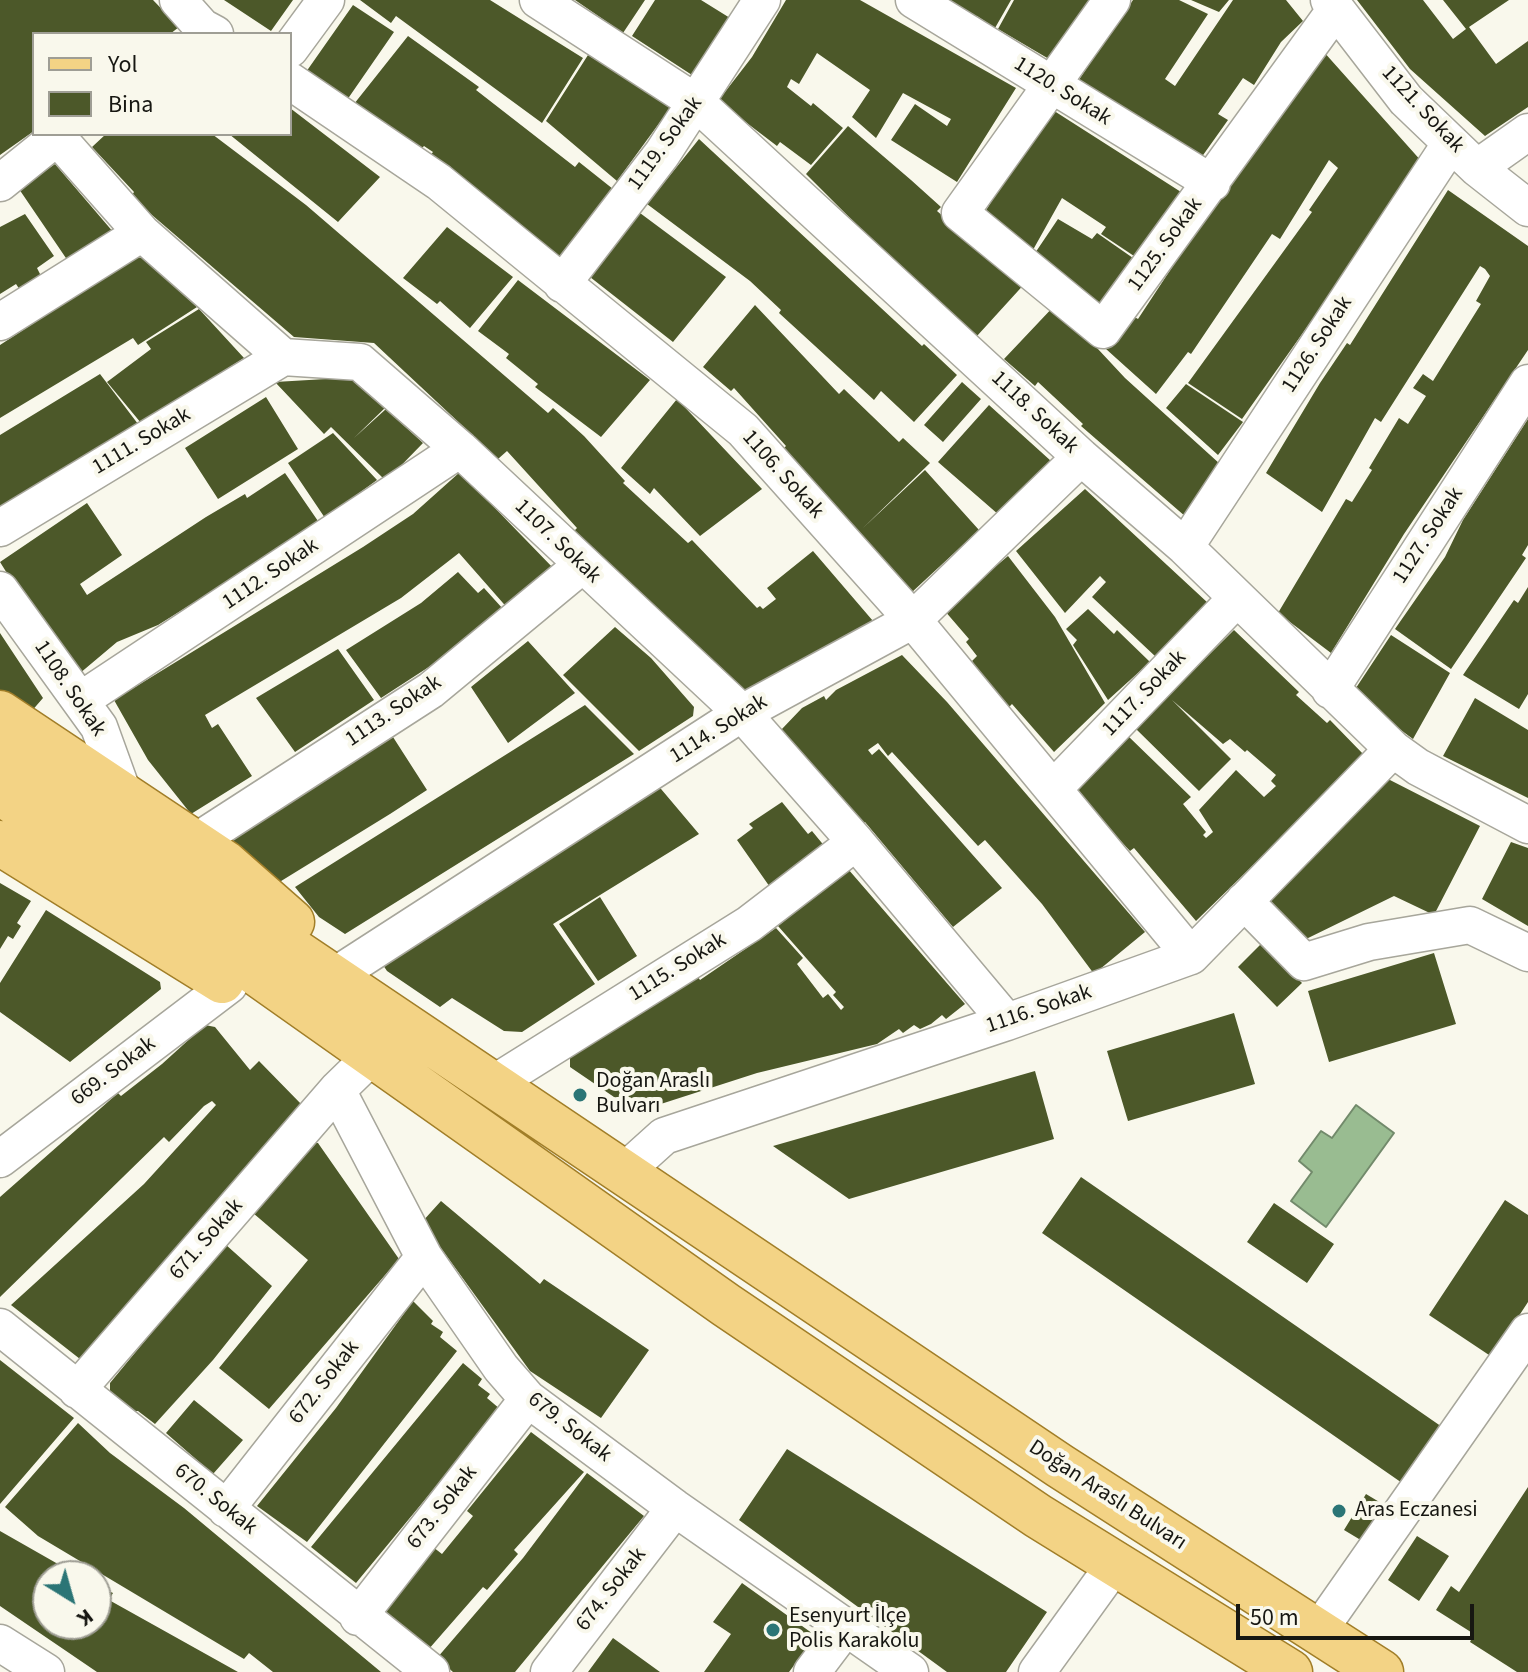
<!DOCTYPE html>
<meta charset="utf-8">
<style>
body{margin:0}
#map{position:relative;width:1528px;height:1672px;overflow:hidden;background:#f9f8ec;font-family:"Source Sans 3",sans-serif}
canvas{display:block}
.legend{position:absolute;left:32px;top:32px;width:260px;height:104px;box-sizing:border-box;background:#f9f8ec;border:2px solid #9f9e95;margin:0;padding:10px 14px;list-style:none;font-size:24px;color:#171712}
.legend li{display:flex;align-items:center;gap:16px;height:40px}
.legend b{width:40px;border:2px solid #9f9e95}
.north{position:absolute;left:32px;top:1560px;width:80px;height:80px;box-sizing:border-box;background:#f9f8ec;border:2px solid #9f9e95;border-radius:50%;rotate:143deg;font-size:22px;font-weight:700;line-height:32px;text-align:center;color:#171712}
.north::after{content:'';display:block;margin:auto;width:28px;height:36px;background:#2b7576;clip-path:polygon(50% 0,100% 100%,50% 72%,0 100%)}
.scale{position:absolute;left:1236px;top:1604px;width:238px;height:36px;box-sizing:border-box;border:4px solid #171712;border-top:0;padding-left:10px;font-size:24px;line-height:28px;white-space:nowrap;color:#171712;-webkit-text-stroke:6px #f9f8ec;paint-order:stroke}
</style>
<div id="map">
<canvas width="1528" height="1672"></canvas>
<ul class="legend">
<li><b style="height:10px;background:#f3d385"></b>Yol</li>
<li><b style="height:22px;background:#4c5829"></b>Bina</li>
</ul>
<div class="north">K</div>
<div class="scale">50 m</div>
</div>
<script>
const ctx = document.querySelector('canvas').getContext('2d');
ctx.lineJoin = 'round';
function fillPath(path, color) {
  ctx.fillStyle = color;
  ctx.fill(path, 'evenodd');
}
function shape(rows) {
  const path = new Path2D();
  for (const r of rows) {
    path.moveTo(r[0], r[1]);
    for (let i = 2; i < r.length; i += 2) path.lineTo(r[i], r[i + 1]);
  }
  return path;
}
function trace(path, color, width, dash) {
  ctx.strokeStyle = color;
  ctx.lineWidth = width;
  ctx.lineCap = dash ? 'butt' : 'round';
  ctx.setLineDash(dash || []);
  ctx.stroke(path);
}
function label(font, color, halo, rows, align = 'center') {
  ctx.font = font + ' "Source Sans 3",sans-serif';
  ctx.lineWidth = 8;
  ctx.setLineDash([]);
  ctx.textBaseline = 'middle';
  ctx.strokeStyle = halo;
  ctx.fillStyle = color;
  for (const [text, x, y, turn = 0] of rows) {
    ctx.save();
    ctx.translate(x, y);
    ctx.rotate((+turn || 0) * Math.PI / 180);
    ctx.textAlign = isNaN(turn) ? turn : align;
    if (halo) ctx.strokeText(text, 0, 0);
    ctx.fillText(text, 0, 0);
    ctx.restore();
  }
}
const water = shape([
 [1356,1105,1394,1133,1326,1227,1291,1201,1312,1172,1299,1161,1321,1131,1332,1138,1356,1105]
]);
const building = shape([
 [0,0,153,0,179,27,170,34,34,34,34,131,0,155],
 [224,0,293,0,271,31],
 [360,0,490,0,583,58,542,123,396,16,391,23],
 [575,0,645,0,623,33],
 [655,0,701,0,730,18,692,75,632,36],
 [786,0,860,0,1016,88,957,182,891,140,915,104,947,126,951,119,903,93,876,138,852,117,870,90,817,53,799,84,791,79,787,87,811,106,813,103,843,128,811,165,780,142,777,146,718,101,752,57],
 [944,0,1011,0,995,28,977,16,973,22],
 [1014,0,1089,0,1049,59,998,29],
 [1133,0,1179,0,1208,14,1165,79,1175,86,1233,0,1286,0,1303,21,1281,42,1254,85,1243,78,1218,114,1228,120,1201,158,1076,84],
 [1191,0,1229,0,1219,12],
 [1357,0,1423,0,1453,39,1466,29,1443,0,1509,0,1469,27,1496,64,1528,41,1528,107,1485,136,1410,69],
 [353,5,394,32,347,100,306,72],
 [408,36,479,87,476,90,575,167,579,162,613,189,560,258,426,161,433,152,424,146,417,153,354,104],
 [1323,51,1423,163,1242,419,1188,383,1312,212,1309,210,1338,168,1329,160,1280,239,1272,234,1191,354,1188,352,1156,394,1106,349,1131,315,1138,319,1217,199,1219,200],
 [588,55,671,107,617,181,546,121],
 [1048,107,1181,192,1137,258,1101,234,1106,227,1062,198,1029,257,979,222],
 [290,108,380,177,338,222,229,134,290,134],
 [848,126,911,180,941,207,937,211,992,259,1028,280,977,336,890,258,806,174],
 [106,134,212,134,306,205,548,413,553,408,584,436,625,481,623,483,688,543,692,540,757,608,760,606,763,609,776,599,767,588,813,551,873,621,740,697,572,533,577,528,507,451,498,459,374,343,294,337,131,197,134,192,92,147],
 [699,139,922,346,924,344,957,375,914,422,881,391,874,400,779,313,781,310,750,281,647,204],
 [55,164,114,233,70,264,19,189],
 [1448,190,1528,246,1528,350,1404,534,1331,653,1278,613,1346,499,1352,502,1372,470,1369,468,1399,418,1408,424,1426,396,1413,388,1423,374,1433,381,1481,304,1476,301,1490,276,1485,269,1480,266,1381,422,1375,418,1322,512,1266,473,1320,383,1347,343,1350,345],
 [640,213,726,277,673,342,590,277],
 [25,214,54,256,37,268,41,276,20,290,16,284,0,294,0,227],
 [1058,219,1092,239,1097,233,1133,258,1094,313,1029,262],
 [447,227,513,277,470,328,440,301,437,304,403,278],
 [136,257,143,258,197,307,138,345,133,338,0,418,0,345],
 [518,280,650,380,601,437,535,387,538,384,506,358,509,354,478,331],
 [1056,304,1125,378,1220,464,1186,517,1081,426,1083,424,1038,382,1035,386,1004,359],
 [755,305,839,394,844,389,899,442,903,438,930,463,863,528,925,470,979,530,911,593,782,450,786,446,734,388,731,391,703,367],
 [199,309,244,358,141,423,107,382,151,349,146,342],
 [100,374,138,424,0,513,0,435],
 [360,377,388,405,354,438,386,409,423,443,386,481,331,427,324,434,275,382],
 [962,382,981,399,943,442,924,425],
 [1186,384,1243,422,1218,455,1166,408],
 [266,397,298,449,218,499,185,448],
 [677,399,762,489,700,536,654,488,650,494,621,468],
 [989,405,1051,461,999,515,938,462],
 [1528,419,1528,545,1522,555,1526,558,1451,669,1395,629,1445,557,1463,520],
 [333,433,377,480,325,518,288,463],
 [460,472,556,571,510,611,459,553,401,598,205,715,212,728,218,724,252,776,191,814,148,760,114,700,363,547,413,514],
 [285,473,320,524,158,625,117,642,73,679,0,562,87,503,122,555,80,584,87,595,206,517,245,494,247,498],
 [1085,489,1208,603,1156,657,1092,597,1106,582,1100,576,1065,613,1016,551],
 [1008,556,1055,617,1105,703,1054,752,1012,704,1009,707,983,678,972,661,977,656,966,642,969,639,944,610],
 [458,572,478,593,484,588,503,609,455,650,381,698,346,650,421,603],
 [1528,587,1528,694,1519,709,1463,675,1514,600,1518,603],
 [1088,609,1114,634,1117,630,1150,662,1108,700,1073,645,1077,640,1066,629],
 [615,627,651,658,694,707,693,716,639,751,563,675],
 [1234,630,1299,692,1296,695,1327,723,1330,720,1365,756,1196,921,1134,848,1130,851,1074,791,1128,736,1191,797,1183,804,1206,832,1203,835,1206,838,1213,832,1199,810,1236,770,1264,797,1276,786,1271,781,1276,775,1247,750,1245,752,1230,739,1223,744,1172,700,1231,759,1199,791,1135,728],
 [0,633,43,698,30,713,0,693],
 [1391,635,1450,673,1413,739,1352,694],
 [528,641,575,693,508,743,471,687],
 [338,649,374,700,295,752,256,698],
 [902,655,947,702,1145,932,1094,974,1042,904,985,840,978,846,892,752,888,756,878,743,868,750,872,755,879,749,1002,888,953,927,865,822,861,824,781,730,802,708,824,696,826,700,836,690],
 [1475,698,1528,730,1528,798,1443,756],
 [585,705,634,754,345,934,319,917,295,887],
 [393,737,427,790,390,814,273,886,230,841],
 [1388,779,1480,826,1434,915,1394,896,1302,941,1267,905],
 [656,783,699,834,553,924,595,984,522,1032,504,1031,452,998,440,1007,387,971,383,965],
 [782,802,808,834,812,831,826,848,772,890,737,840,753,828,749,824],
 [1511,842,1528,848,1528,926,1482,899],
 [848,869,965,1004,946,1019,942,1015,931,1024,920,1029,914,1025,903,1033,899,1029,877,1044,757,1073,636,1112,570,1067,570,1054,698,977,700,980,776,928,803,958,797,964,823,998,828,994,841,1010,844,1007,833,995,836,992,778,926],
 [0,883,31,901,17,923,21,926,13,939,8,936,0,949],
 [600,897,637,956,598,981,559,924],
 [46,910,160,982,161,989,70,1062,0,1012,0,983],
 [1262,943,1302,983,1277,1007,1238,967],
 [1434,953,1456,1024,1329,1062,1308,991],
 [1234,1013,1255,1084,1128,1121,1107,1051],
 [205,1025,215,1027,250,1070,259,1061,302,1105,80,1359,11,1305,144,1184,216,1105,212,1101,204,1106,169,1142,164,1137,0,1297,0,1197,118,1093,121,1096,162,1064],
 [1035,1071,1054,1139,849,1199,773,1146],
 [312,1143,318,1143,399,1259,269,1409,219,1368,308,1260,253,1213],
 [1081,1177,1445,1429,1405,1485,1042,1233],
 [1505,1200,1528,1215,1528,1302,1492,1357,1429,1315],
 [441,1201,540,1284,544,1279,649,1350,601,1418,530,1371,422,1222],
 [1274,1203,1334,1244,1307,1283,1247,1242],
 [225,1244,272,1286,213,1360,155,1424,138,1411,131,1411,110,1394,110,1383],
 [413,1301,433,1321,431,1324,443,1332,440,1337,457,1351,307,1542,257,1506,336,1408],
 [0,1360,74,1418,0,1504],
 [463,1363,482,1379,478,1385,490,1394,487,1398,500,1409,356,1583,311,1547],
 [194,1400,243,1440,213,1474,166,1433],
 [78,1423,110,1453,184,1508,381,1672,273,1672,249,1653,244,1659,38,1536,5,1507],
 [531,1432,584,1472,514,1550,518,1554,487,1590,483,1587,428,1650,380,1610,433,1547,442,1554,473,1516,467,1511],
 [787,1449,1047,1612,1006,1672,947,1672,739,1520],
 [587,1473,644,1516,515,1672,453,1672,437,1658,523,1558],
 [1528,1487,1528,1672,1517,1672,1470,1642,1474,1634,1436,1610,1451,1586,1459,1592],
 [1366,1494,1391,1509,1369,1545,1344,1530],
 [0,1531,79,1576,48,1576,48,1624,96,1624,96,1585,113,1593,109,1600,238,1672,97,1672,0,1606],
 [1417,1536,1449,1556,1419,1601,1388,1580],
 [742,1583,816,1636,789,1672,704,1672,731,1634,713,1622],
 [613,1638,660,1672,588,1672]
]);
const minor = shape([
 [178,0,202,27,215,34],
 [538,0,697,103,1081,457,1185,547,1393,749,1418,767,1528,825],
 [914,0,1212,183],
 [1112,0,960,213,1103,330,1336,9],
 [1329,0,1406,100,1477,168,1528,208],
 [290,49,326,0],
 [290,81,439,182,743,430,913,620,1191,956],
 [57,137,142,233,283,357,360,362,460,449,742,713,856,842,1007,1022],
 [1477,168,1528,132],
 [0,183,61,134],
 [562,284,662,154,762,0],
 [0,322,142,233],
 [0,528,283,357],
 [1185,547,1451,143],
 [0,590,99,727,124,796],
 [1330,690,1528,383],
 [81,700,460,449],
 [1053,789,1236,599],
 [194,843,431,690,581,566],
 [1244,901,1304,962,1369,942,1470,925,1528,953],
 [333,977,742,713,913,620,1081,457],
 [374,1054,337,1090,424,1257,501,1368,528,1399,675,1508,910,1672],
 [493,1084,749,924,856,842],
 [0,1159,229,985],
 [624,1172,664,1136,1007,1022,1191,956,1393,749],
 [0,1327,431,1672],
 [77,1390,337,1090],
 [226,1509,424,1257],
 [358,1617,528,1399],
 [1317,1633,1528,1332],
 [0,1643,46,1672],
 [549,1672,675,1508],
 [812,1672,846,1627],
 [1037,1672,1115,1564]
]);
const major = shape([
 [0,713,225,863,292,922],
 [0,753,1060,1466,1381,1672],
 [0,792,726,1305,1038,1516,1290,1672],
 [0,843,222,981]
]);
const markers = [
 [580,1095,8,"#2b7576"],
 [1339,1511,8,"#2b7576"],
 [773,1630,8,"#2b7576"]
];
const streetNames = [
 ["1120. Sokak",1062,92,32],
 ["1121. Sokak",1422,110,47],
 ["1119. Sokak",666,144,-54],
 ["1125. Sokak",1166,245,-54],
 ["1126. Sokak",1318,345,-57],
 ["1118. Sokak",1034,413,43],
 ["1111. Sokak",142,442,-31],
 ["1106. Sokak",782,475,48],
 ["1127. Sokak",1429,536,-57],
 ["1107. Sokak",557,542,44],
 ["1112. Sokak",271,575,-34],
 ["1108. Sokak",69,689,56],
 ["1117. Sokak",1145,694,-46],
 ["1113. Sokak",394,712,-34],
 ["1114. Sokak",719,730,-32],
 ["1115. Sokak",678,968,-32],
 ["1116. Sokak",1039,1010,-19],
 ["669. Sokak",114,1072,-37],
 ["671. Sokak",207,1240,-49],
 ["672. Sokak",325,1383,-52],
 ["679. Sokak",569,1428,38],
 ["Doğan Araslı Bulvarı",1107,1496,33],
 ["670. Sokak",215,1500,39],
 ["673. Sokak",443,1508,-52],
 ["674. Sokak",612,1590,-52]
];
const poiNames = [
 ["Doğan Araslı",596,1082],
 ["Bulvarı",596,1107],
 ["Aras Eczanesi",1355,1511],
 ["Esenyurt İlçe",789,1617],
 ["Polis Karakolu",789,1642]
];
fillPath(water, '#99bc91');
trace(water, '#728a6b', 2);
fillPath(building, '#4c5829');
trace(minor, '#a7a69b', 39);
trace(major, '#a17e28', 47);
trace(minor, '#fff', 36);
trace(major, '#f3d385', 44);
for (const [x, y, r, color] of markers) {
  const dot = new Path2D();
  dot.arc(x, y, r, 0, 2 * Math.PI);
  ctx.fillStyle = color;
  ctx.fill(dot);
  trace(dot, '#f9f8ec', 3);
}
label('22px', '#171712', '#f9f8ec', streetNames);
label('22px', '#171712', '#f9f8ec', poiNames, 'left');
</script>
